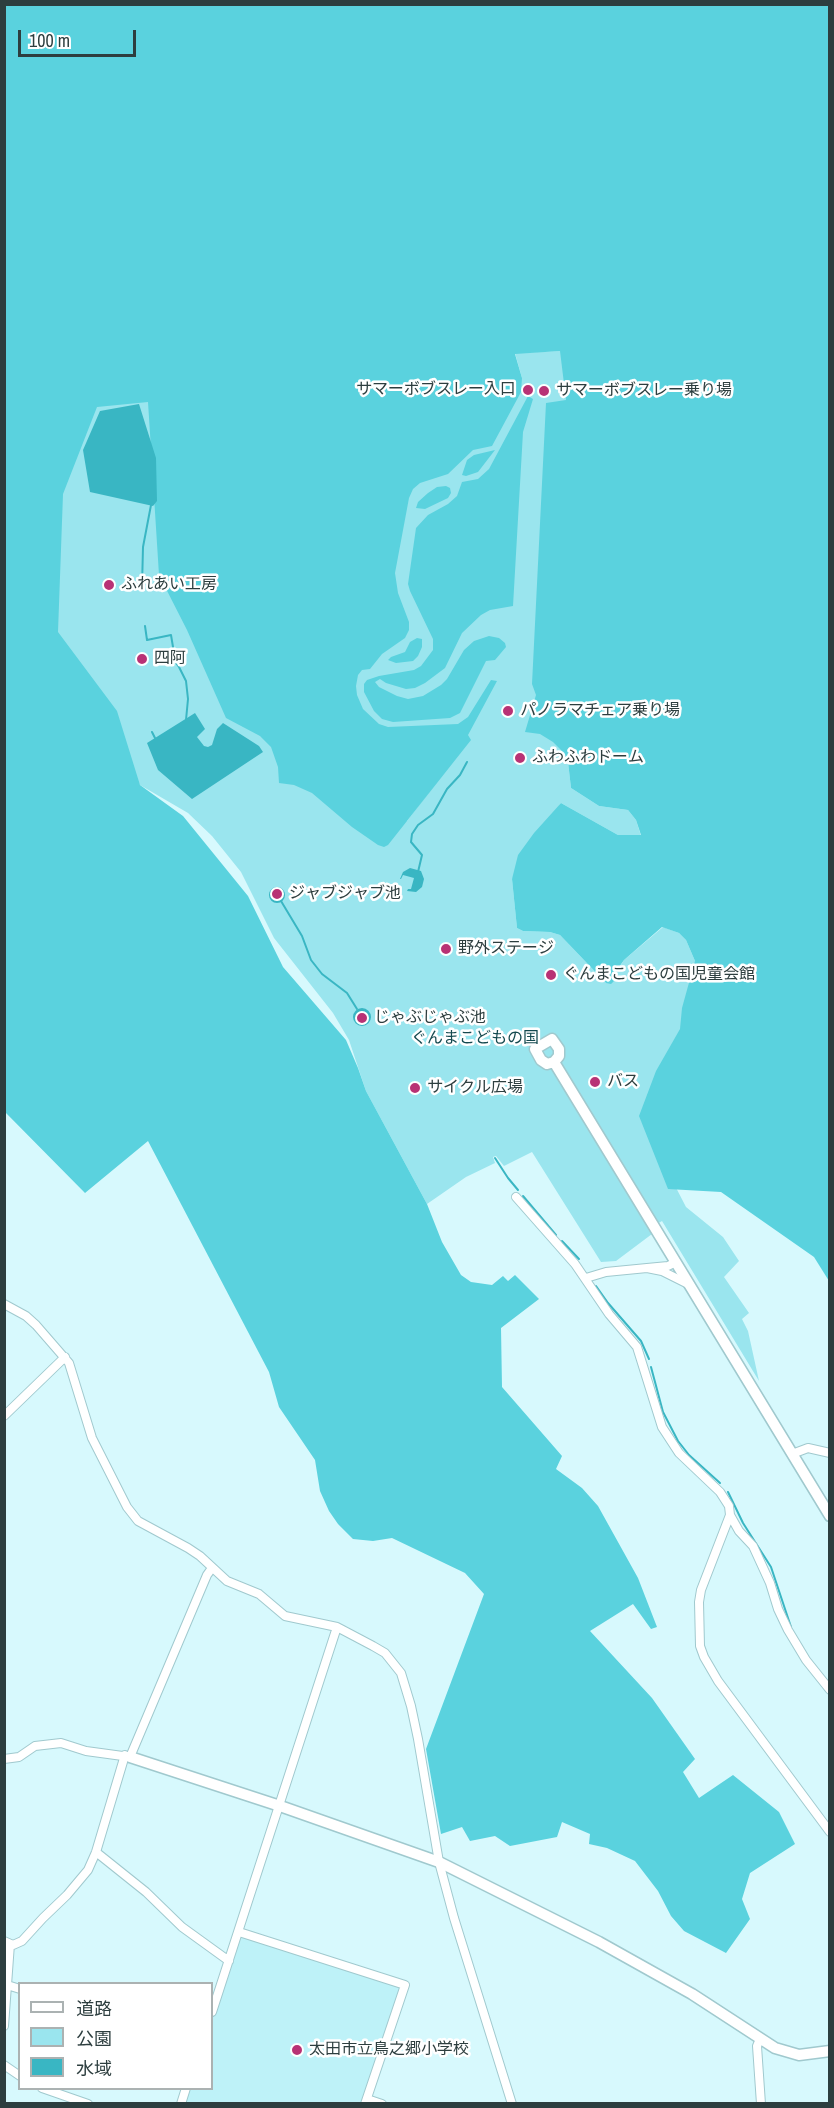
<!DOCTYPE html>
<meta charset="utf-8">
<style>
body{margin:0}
#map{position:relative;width:834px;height:2108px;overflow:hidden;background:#d7f9fd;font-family:"Archivo Narrow","Noto Sans JP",sans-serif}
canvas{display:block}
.frame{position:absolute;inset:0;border:6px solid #2d3e3f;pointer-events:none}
.legend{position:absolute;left:18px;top:1982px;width:195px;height:108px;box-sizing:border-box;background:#fff;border:2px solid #abb2b2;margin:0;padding:8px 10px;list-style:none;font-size:18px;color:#2d3e3f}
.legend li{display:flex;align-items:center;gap:12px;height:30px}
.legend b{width:30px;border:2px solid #abb2b2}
.scale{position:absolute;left:18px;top:30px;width:118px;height:27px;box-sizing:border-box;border:3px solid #2d3e3f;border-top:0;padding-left:8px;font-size:18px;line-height:21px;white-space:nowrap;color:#2d3e3f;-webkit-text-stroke:4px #fff;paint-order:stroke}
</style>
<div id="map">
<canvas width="834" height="2108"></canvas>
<div class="frame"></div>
<ul class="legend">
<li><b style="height:8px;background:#fff"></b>道路</li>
<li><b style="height:16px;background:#9ae5ee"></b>公園</li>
<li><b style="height:16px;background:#39b6c3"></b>水域</li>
</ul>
<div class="scale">100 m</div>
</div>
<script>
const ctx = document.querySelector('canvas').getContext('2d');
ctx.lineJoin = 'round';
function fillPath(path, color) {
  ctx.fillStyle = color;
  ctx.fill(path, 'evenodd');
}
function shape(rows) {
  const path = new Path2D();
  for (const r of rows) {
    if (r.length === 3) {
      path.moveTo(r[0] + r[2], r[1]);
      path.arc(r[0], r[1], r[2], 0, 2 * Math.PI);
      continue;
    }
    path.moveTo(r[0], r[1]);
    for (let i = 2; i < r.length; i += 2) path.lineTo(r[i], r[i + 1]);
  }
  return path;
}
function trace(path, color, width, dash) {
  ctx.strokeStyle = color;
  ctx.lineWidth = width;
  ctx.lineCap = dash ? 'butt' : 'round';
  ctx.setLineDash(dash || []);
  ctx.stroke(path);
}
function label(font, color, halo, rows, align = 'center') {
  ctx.font = font + ' "Archivo Narrow","Noto Sans JP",sans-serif';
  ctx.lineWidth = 5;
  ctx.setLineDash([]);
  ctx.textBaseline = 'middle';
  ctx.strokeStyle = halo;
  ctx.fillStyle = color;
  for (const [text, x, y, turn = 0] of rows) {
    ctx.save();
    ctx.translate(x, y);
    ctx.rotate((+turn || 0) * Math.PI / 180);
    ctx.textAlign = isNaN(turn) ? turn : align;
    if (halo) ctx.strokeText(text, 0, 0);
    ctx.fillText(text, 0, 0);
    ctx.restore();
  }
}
const built = shape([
 [239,1932,405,1985,366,2103,181,2104,186,2089,212,2088,212,2012]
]);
const green = shape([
 [560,351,610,390,568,762,571,788,599,806,628,810,636,820,641,836,618,835,561,803,512,879,517,928,523,931,550,932,560,935,606,983,614,976,624,960,663,927,679,933,686,940,695,961,702,991,654,1087,641,1120,686,1207,723,1237,739,1261,724,1277,749,1313,742,1319,748,1331,759,1381,662,1221,649,1229,652,1234,616,1261,601,1262,532,1152,504,1166,496,1156,493,1157,495,1163,466,1177,427,1204,366,1091,349,1040,333,1013,274,938,241,872,212,836,188,813,140,785,37,625,41,494,88,379,155,371,407,821,439,779,385,733,363,723,349,694,389,589,408,485,522,378,515,353]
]);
const forest = shape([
 [4,5,829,5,829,1281,814,1257,721,1192,668,1189,639,1116,656,1071,680,1029,682,1008,695,961,686,940,679,933,662,927,624,960,617,970,614,981,611,984,606,983,560,935,550,932,523,931,517,928,512,879,518,855,534,833,561,803,618,835,641,835,636,820,628,810,599,806,571,788,568,762,561,750,553,742,540,734,525,732,536,695,532,684,546,403,566,400,560,351,515,354,522,378,521,392,492,446,473,450,448,474,420,483,413,489,409,498,395,573,398,593,409,622,409,630,405,638,382,654,370,669,362,670,358,675,356,686,357,695,363,709,379,724,388,727,458,724,468,717,491,680,497,681,468,735,471,740,388,845,384,847,378,845,352,827,312,793,294,785,279,783,278,767,271,747,260,736,226,718,187,630,159,575,148,402,97,407,63,494,58,632,117,711,140,785,183,816,248,896,283,967,346,1040,358,1068,366,1091,427,1204,442,1242,461,1275,471,1282,492,1285,503,1276,508,1281,515,1275,539,1299,501,1328,502,1387,562,1456,556,1469,582,1488,598,1506,638,1578,657,1627,651,1629,633,1604,590,1631,652,1698,695,1759,683,1772,699,1798,733,1775,779,1812,795,1844,750,1873,742,1899,750,1919,726,1953,684,1931,671,1916,658,1891,635,1861,607,1848,589,1844,590,1834,562,1822,557,1837,510,1846,495,1836,470,1841,462,1827,441,1834,426,1749,484,1594,465,1573,392,1538,373,1541,353,1539,338,1524,329,1511,320,1491,315,1460,279,1407,269,1372,148,1141,85,1193,5,1112],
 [528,396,533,399,523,432,513,606,490,610,481,615,462,633,445,668,425,683,415,688,406,689,386,683,380,679,375,682,379,687,397,696,408,699,423,696,441,685,447,679,464,650,474,641,489,636,499,638,505,643,506,647,495,660,486,661,460,713,450,718,393,722,382,719,374,711,364,692,364,684,367,680,379,676,414,670,421,666,433,650,433,639,410,591,408,584,416,528,428,515,448,504,457,496,462,482,478,479,489,469],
 [495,450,478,472,466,476,462,475,467,460,474,455],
 [446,486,450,488,451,493,448,498,425,509,416,508,418,502,428,493,437,487],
 [417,638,422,639,422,647,418,656,413,661,396,663,388,660,391,657,405,652,410,642]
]);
const water = shape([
 [139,404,156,458,157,501,153,506,90,492,83,450,100,411],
 [195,713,205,729,197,737,204,746,208,747,212,745,217,729,223,723,259,746,263,752,192,799,158,770,147,743],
 [410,868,421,871,424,879,422,887,416,892,407,891,408,889,411,889,414,878,403,875,401,879,400,879,403,872],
 [277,895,8],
 [362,1017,9]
]);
const stream = shape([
 [142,587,143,547,151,505],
 [145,626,147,640,171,635,173,647,171,656,179,667,186,681,188,699,186,720],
 [152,732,155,738],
 [418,872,422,855,411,842,412,834,418,825,433,814,447,789,460,775,467,762],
 [281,901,302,936,311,960,322,974,347,993,357,1009],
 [495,1158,508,1178,518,1190],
 [523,1196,556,1235],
 [562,1241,579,1259],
 [596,1286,608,1303,641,1341,649,1359],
 [651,1367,663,1412,678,1441,689,1455,720,1483],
 [728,1492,743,1523,771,1567,791,1627]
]);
const minor = shape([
 [516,1197,575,1264,609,1314,637,1347,662,1427,679,1453,720,1492,729,1506,730,1515,701,1590,699,1602,700,1646,704,1657,718,1681,830,1832],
 [676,1262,668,1266,647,1268,662,1271,690,1285],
 [586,1278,606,1272,647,1268],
 [4,1304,26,1316,36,1325,69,1363,92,1438,127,1507,138,1521,188,1548,200,1556,227,1581,259,1594,285,1616,337,1627,373,1646,385,1653,401,1673,411,1706,418,1739,439,1862,454,1918,512,2104],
 [4,1416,65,1357],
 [792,1454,808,1448,830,1453],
 [730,1515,739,1531,753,1546,770,1583,778,1609,788,1630,806,1660,830,1690],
 [4,1759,19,1757,35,1746,61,1743,86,1751,130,1757,207,1575,212,1568],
 [96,1852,146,1892,182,1927,229,1961],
 [239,1932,405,1985,365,2104],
 [4,1941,13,1945,22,1941,43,1918,67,1895,88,1870,96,1852,125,1755],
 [4,1984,20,1989],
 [212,2012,337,1627],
 [4,2026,10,1944],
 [760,2039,757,2046,761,2104],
 [4,2065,20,2076],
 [42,2088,88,2104],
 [367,2099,382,2104],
 [181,2104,186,2088]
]);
const tertiary = shape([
 [552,1039,559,1049,559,1056,554,1062,547,1064,541,1060,535,1049,552,1039],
 [554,1062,830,1516],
 [130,1757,280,1806,439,1862,599,1942,692,1994,775,2048,799,2055,830,2051]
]);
const markers = [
 [528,390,6,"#b83275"],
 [544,391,6,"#b83275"],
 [109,585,6,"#b83275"],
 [142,659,6,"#b83275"],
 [508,711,6,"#b83275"],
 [520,758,6,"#b83275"],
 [277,894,6,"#b83275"],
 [446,949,6,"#b83275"],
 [551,975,6,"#b83275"],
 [362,1018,6,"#b83275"],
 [595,1082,6,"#b83275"],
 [415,1088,6,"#b83275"],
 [297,2050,6,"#b83275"]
];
const poiNames = [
 ["サマーボブスレー入口",516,390,"right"],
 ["サマーボブスレー乗り場",556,391],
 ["ふれあい工房",121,585],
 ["四阿",154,659],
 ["パノラマチェア乗り場",520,711],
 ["ふわふわドーム",532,758],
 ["ジャブジャブ池",289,894],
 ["野外ステージ",458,949],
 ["ぐんまこどもの国児童会館",563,975],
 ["じゃぶじゃぶ池",374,1018],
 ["バス",607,1082],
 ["サイクル広場",427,1088],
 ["太田市立鳥之郷小学校",309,2050]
];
const parkNames = [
 ["ぐんまこどもの国",475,1039]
];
fillPath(built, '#bef2f8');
fillPath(green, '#9ae5ee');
fillPath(forest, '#5ad2de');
fillPath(water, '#39b6c3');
trace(stream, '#39b6c3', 2);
trace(minor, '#a0c9ce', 10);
trace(tertiary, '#a0c9ce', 13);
trace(minor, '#fff', 8);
trace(tertiary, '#fff', 10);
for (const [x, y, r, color] of markers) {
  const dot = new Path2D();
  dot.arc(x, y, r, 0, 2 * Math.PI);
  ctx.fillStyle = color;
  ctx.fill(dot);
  trace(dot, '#fff', 2);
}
label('16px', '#2d3e3f', '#fff', poiNames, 'left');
label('16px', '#14494f', '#fff', parkNames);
</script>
